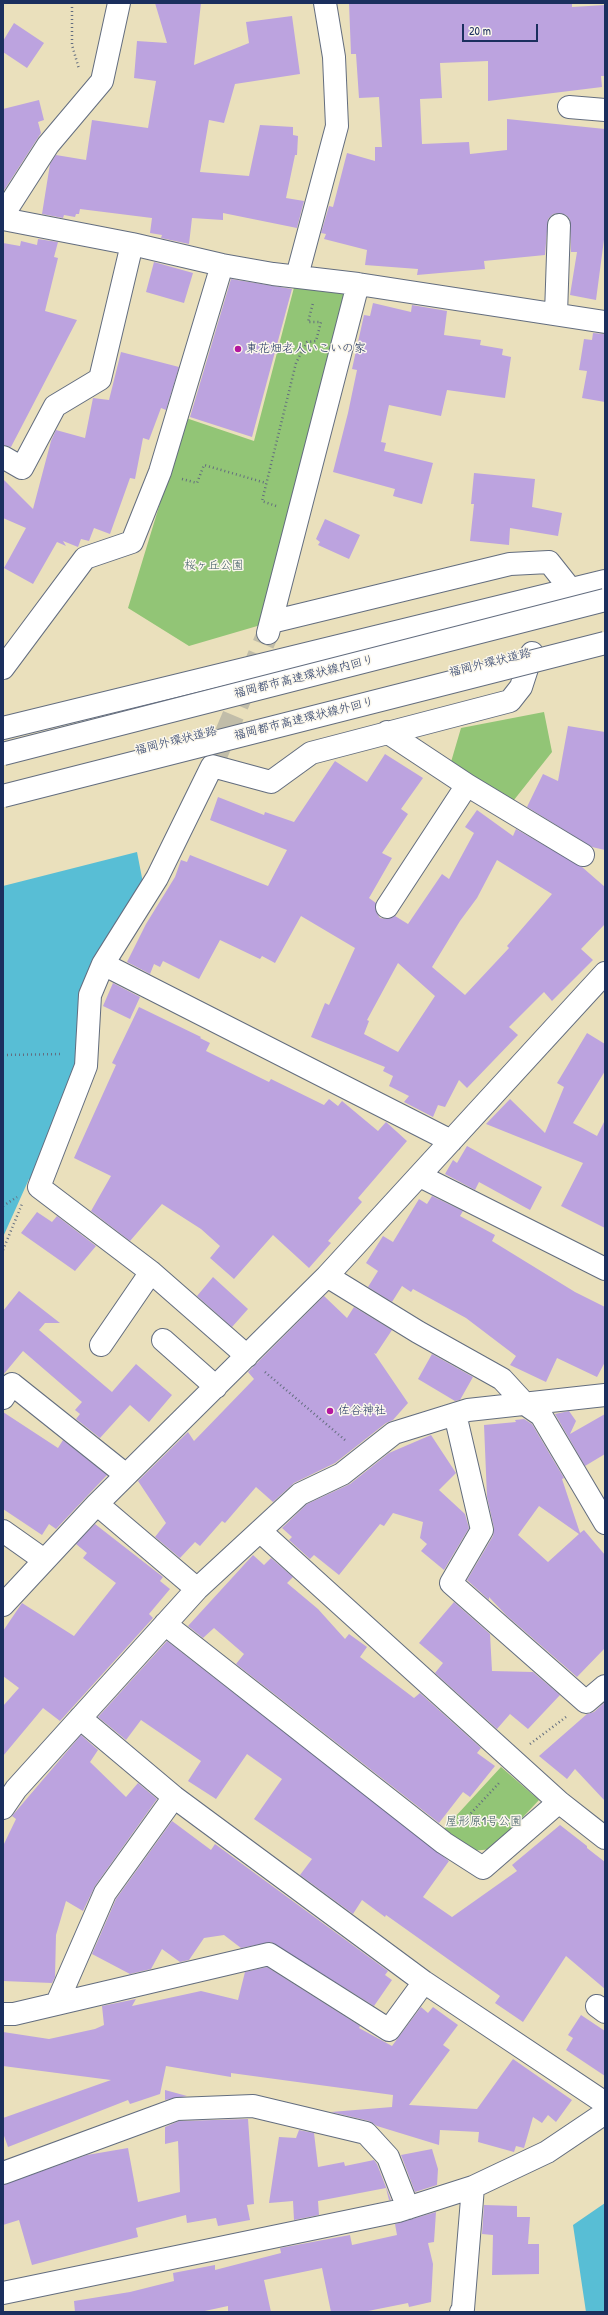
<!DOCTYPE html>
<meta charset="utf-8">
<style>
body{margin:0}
#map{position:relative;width:608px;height:2315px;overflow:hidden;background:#eae0bc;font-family:"Patrick Hand",sans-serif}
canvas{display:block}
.frame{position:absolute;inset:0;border:4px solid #1b2f5e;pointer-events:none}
.scale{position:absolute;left:462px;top:24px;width:76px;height:18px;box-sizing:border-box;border:2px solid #1b2f5e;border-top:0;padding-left:5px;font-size:12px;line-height:14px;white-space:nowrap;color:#1b2f5e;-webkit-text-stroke:3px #fbf7ec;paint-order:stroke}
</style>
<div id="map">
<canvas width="608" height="2315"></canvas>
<div class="frame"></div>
<div class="scale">20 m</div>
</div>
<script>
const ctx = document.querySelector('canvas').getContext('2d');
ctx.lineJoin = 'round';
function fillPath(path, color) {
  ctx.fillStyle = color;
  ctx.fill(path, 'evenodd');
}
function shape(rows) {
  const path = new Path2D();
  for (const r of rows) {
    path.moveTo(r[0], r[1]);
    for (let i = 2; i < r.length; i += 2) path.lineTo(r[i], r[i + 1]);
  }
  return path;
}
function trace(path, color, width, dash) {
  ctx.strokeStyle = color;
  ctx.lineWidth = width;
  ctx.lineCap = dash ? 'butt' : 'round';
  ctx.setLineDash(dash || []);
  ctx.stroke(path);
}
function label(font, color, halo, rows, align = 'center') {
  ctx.font = font + ' "Patrick Hand","Klee One",sans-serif';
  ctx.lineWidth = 3;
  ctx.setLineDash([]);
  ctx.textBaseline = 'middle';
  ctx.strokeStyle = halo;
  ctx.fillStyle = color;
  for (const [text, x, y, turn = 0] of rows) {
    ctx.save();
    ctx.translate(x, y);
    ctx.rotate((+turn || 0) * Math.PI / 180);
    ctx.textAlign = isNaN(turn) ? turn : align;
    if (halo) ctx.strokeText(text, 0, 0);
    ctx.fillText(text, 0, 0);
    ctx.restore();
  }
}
const green = shape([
 [297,276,358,284,271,622,189,646,128,608,186,418,254,441],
 [544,712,552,752,510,805,451,762,461,728],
 [501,1767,539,1800,493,1849,471,1851,443,1830]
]);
const water = shape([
 [137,852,143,883,100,957,81,1064,37,1180,29,1179,3,1237,3,886],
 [605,2203,605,2312,586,2312,573,2225]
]);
const building = shape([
 [155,3,201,3,194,65,249,43,246,22,292,16,300,74,235,84,224,123,209,120,200,172,249,176,260,125,293,127,293,135,298,136,297,155,295,155,286,198,304,201,297,228,223,213,223,220,192,218,189,244,161,238,162,235,150,233,152,218,80,209,79,214,76,214,75,217,64,215,63,218,42,214,50,164,56,155,86,160,92,120,148,128,156,81,134,78,137,41,167,43],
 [349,3,572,3,572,7,605,5,605,76,601,76,602,87,488,101,488,61,440,63,442,98,420,99,422,144,469,142,470,154,507,150,507,119,605,129,605,232,596,300,570,295,577,252,571,252,570,219,566,215,560,213,553,214,548,219,545,255,484,261,485,269,417,275,418,269,365,265,367,250,324,239,326,234,321,233,329,206,333,207,347,153,375,161,375,147,382,147,379,97,359,98,356,54,351,54],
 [14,23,44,43,27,68,3,52,3,41],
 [39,100,44,120,38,122,41,133,3,192,3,109],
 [38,239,58,242,54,257,58,258,45,311,77,320,11,447,3,445,3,243,20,246,21,241,37,245],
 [154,262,193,273,184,303,146,292],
 [231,279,292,289,252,437,190,417],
 [373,303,411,312,412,305,447,311,444,335,481,340,480,345,503,349,502,355,511,357,505,398,447,390,441,416,389,405,381,442,386,443,384,451,433,463,422,504,393,496,395,489,333,472,348,413,357,370,352,369,364,315,370,316],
 [593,333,605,334,605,402,582,398,587,371,579,370,584,339,592,340],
 [121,352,179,367,166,410,161,408,149,440,143,438,135,479,130,478,110,534,94,528,89,541,81,539,78,547,63,541,66,546,57,542,33,584,4,568,26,528,3,518,3,479,33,509,51,441,56,430,85,438,93,398,109,400],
 [474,473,535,479,532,507,562,513,558,536,510,528,509,545,470,541,474,504,471,504],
 [325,519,360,535,349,559,318,545,320,542,316,539],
 [568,726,605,732,605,850,592,847,527,807,543,774,558,781],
 [385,754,423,778,401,809,408,814,382,853,392,858,369,898,376,903,376,912,380,918,387,919,395,916,408,924,442,874,449,879,474,833,465,827,477,810,513,836,516,829,582,867,605,887,605,924,581,949,593,960,552,1001,544,992,509,1027,518,1035,467,1088,459,1080,445,1107,438,1105,433,1117,404,1102,409,1096,389,1086,393,1076,383,1071,385,1067,311,1037,325,1003,329,1005,355,948,301,916,275,963,262,956,260,959,220,940,199,979,163,961,160,967,154,964,150,974,127,962,146,924,175,877,181,860,187,862,190,855,268,886,287,850,210,820,218,797,264,815,265,812,294,822,335,761,367,782],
 [497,860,552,894,507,946,509,948,465,995,432,967,460,921,477,898],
 [398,963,435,996,398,1052,364,1034,369,1021,367,1020],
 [113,983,140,997,130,1019,103,1006],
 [139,1007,201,1037,200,1038,210,1043,206,1051,269,1082,271,1079,324,1105,329,1099,338,1106,342,1101,378,1131,386,1122,407,1141,358,1198,362,1202,328,1241,331,1243,309,1268,273,1235,234,1279,210,1258,220,1246,201,1229,162,1204,130,1241,91,1211,111,1176,74,1158,116,1065,112,1063],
 [587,1033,605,1044,605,1071,573,1123,597,1136,605,1120,605,1228,561,1206,583,1163,486,1124,510,1099,545,1133,564,1087,557,1083],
 [467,1146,542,1187,530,1210,479,1182,475,1190,445,1174,453,1160,457,1163],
 [432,1196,463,1211,460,1216,495,1235,492,1241,575,1292,605,1307,605,1362,597,1377,557,1358,546,1382,510,1365,516,1356,466,1318,413,1289,411,1292,402,1286,392,1302,368,1287,378,1271,366,1263,383,1236,393,1242,419,1199,427,1204],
 [37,1212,52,1222,57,1216,96,1246,75,1271,21,1233],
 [213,1277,248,1309,232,1327,197,1296],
 [19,1291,60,1323,45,1323,39,1330,112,1392,136,1364,172,1395,149,1422,130,1405,100,1438,76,1419,80,1414,75,1410,82,1402,23,1351,3,1375,3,1311],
 [324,1296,347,1318,354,1307,392,1330,376,1354,374,1353,408,1403,393,1420,386,1423,335,1463,294,1483,273,1502,256,1487,225,1523,222,1521,200,1546,195,1542,180,1558,155,1537,166,1523,138,1481,188,1432,194,1441,254,1379,248,1372],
 [432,1354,473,1377,460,1400,455,1401,418,1379],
 [569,1411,576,1421,570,1434,605,1414,605,1454,585,1466,555,1414],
 [3,1412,58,1448,63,1440,107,1475,56,1529,49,1524,42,1535,3,1509],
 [524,1419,532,1424,564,1478,562,1479,580,1533,584,1530,605,1555,605,1648,577,1677,506,1615,489,1597,489,1600,467,1580,493,1536,494,1528,487,1497,484,1425,516,1422,515,1420],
 [539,1506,579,1534,548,1562,518,1535],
 [431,1435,456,1473,439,1490,465,1514,469,1528,444,1570,421,1551,427,1544,420,1538,423,1522,393,1513,384,1526,380,1524,339,1575,314,1555,310,1559,289,1540,292,1537,282,1528,307,1504,350,1484,389,1453],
 [95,1524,163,1577,160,1581,170,1589,149,1614,153,1618,60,1721,43,1708,3,1756,3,1706,19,1688,3,1676,3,1631,22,1603,74,1636,116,1583,83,1558,87,1553,76,1544],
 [253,1555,264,1565,271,1558,293,1577,287,1583,318,1609,345,1639,349,1634,367,1647,360,1657,414,1698,420,1693,481,1748,477,1753,495,1766,470,1797,463,1792,439,1823,236,1664,244,1654,214,1628,203,1638,188,1626],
 [454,1602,490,1634,492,1671,533,1672,560,1695,528,1729,510,1714,497,1729,435,1673,443,1663,419,1643],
 [167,1641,449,1861,423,1897,452,1917,517,1871,512,1865,560,1825,587,1846,587,1848,605,1862,605,1989,566,1956,523,2022,495,2003,500,1996,386,1915,385,1917,362,1900,353,1914,300,1875,312,1859,254,1819,282,1779,247,1754,216,1799,188,1781,201,1761,141,1720,126,1740,98,1717],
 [605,1702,605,1801,575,1769,567,1779,539,1756,587,1714,594,1712],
 [81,1735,98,1750,90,1762,126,1797,138,1783,157,1799,95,1886,83,1911,66,1901,56,1935,55,1977,52,1983,3,1981,3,1846,16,1819,12,1816],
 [172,1821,211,1850,215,1844,388,1971,385,1975,392,1980,374,2006,271,1942,241,1948,224,1935,204,1938,189,1960,180,1962,162,1949,151,1969,130,1974,92,1954,116,1899],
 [267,1967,360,2026,359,2028,392,2046,421,2007,428,2013,433,2007,458,2025,443,2045,450,2050,409,2105,477,2109,513,2059,572,2100,556,2122,548,2115,542,2123,533,2117,524,2148,516,2146,514,2152,478,2142,479,2132,440,2130,439,2145,377,2126,369,2121,331,2112,392,2107,393,2095,231,2073,231,2077,166,2066,160,2094,130,2104,128,2100,8,2147,3,2133,3,2118,111,2080,3,2066,3,2032,49,2039,95,2029,104,2025,102,2006,136,1999,132,2006,201,1991,238,2000,245,1972],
 [581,2015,605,2031,605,2076,566,2050,573,2038,568,2035],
 [165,2090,187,2096,165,2100],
 [248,2119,254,2204,247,2205,250,2220,218,2226,216,2218,187,2223,186,2215,136,2228,138,2237,32,2265,19,2220,3,2225,3,2185,87,2155,128,2148,138,2202,180,2192,178,2141,165,2144,165,2127,179,2121],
 [299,2130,314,2133,318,2167,344,2162,345,2166,374,2160,377,2164,391,2200,389,2200,386,2188,318,2201,319,2215,294,2220,293,2201,269,2203,279,2137,296,2138],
 [432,2149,438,2169,437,2185,415,2192,401,2155],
 [484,2205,517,2206,517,2217,530,2217,528,2244,539,2244,539,2274,492,2275,493,2235,482,2234],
 [436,2212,434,2242,428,2243,433,2264,431,2302,409,2307,408,2303,363,2312,331,2312,322,2268,264,2280,271,2312,228,2312,228,2306,200,2312,75,2312,74,2301,130,2292,174,2281,173,2273,215,2265,215,2270,281,2253,280,2248,350,2235,352,2245,397,2235,395,2224]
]);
const minorTunnel = shape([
 [212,766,268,633]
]);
const path = shape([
 [72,3,72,45,79,69],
 [182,479,197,483,204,465,266,483],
 [276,506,262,501,296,363,307,342,316,341,321,322,308,322,313,303],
 [3,1055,63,1054],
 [3,1206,17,1197],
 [3,1250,22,1204],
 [265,1372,345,1440],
 [530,1744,566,1717],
 [460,1825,500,1782]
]);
const minor = shape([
 [569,107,605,110],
 [3,215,48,145,102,81,119,3],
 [3,219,132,244,222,265,273,274,358,284,605,322],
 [297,276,337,126,334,57,325,3],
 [556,314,559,225],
 [3,457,22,468,55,406,100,379,132,244],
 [271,622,510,564,549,562,572,591],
 [268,633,358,284],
 [3,668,85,558,132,542,160,472,222,265],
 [467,785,583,855],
 [387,907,467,785,387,732],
 [103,964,90,995,86,1066,39,1187,151,1272,247,1356],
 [451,1141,103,964,157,878,212,766,271,782,311,753,510,701,521,687,532,653],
 [420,1176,605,1269],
 [327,1276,605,973],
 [163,1340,216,1387],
 [101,1345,151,1272],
 [3,1398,12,1384,126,1475],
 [455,1414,482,1530,451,1583,586,1702,605,1686],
 [3,1531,44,1560],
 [260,1531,559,1802,605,1838],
 [197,1589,97,1504,327,1276,418,1332,502,1379,525,1404,541,1415,605,1523],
 [3,1605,97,1504],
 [165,1624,444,1843,483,1868,559,1802],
 [80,1718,174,1797,424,1982,605,2103],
 [3,1808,16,1789,197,1589,300,1494,342,1474,394,1433,468,1410,605,1395],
 [57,2003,105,1893,174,1797],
 [597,2006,605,2012],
 [3,2014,14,2014,269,1954,389,2030,424,1982],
 [3,2173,177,2109,253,2106,366,2133,388,2157,408,2208],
 [3,2293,398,2211,473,2187],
 [461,2312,463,2309,473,2187,547,2152,605,2113]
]);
const highway = shape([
 [3,728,605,581]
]);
const highwayBridge = shape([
 [3,754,605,600],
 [3,796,605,643]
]);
const markers = [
 [238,349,4,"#b5179e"],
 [330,1411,4,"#b5179e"]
];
const poiNames = [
 ["東花畑老人いこいの家",246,349],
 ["佐谷神社",338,1411]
];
const parkNames = [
 ["桜ヶ丘公園",214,566],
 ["屋形原1号公園",484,1822]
];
const streetNames = [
 ["福岡外環状道路",490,663,-14],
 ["福岡都市高速環状線内回り",304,677,-14],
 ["福岡都市高速環状線外回り",304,719,-14],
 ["福岡外環状道路",176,741,-14]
];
fillPath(green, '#92c576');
fillPath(water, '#58bed5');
fillPath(building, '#bca3df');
trace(minorTunnel, '#c1bda9', 22, [22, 11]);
trace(minor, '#636d7f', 24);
trace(highway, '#636d7f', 24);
trace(path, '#636d7f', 2.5, [1, 3]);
trace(minor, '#fff', 22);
trace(highway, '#fff', 22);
trace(highwayBridge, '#636d7f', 24, []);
trace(highwayBridge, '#fff', 22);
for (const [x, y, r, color] of markers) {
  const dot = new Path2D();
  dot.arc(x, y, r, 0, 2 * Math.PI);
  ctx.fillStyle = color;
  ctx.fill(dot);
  trace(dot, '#fbf7ec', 1.5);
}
label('12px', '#1b2f5e', '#fbf7ec', poiNames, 'left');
label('12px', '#3f5c65', '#fbf7ec', parkNames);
label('12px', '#1b2f5e', '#fbf7ec', streetNames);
</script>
